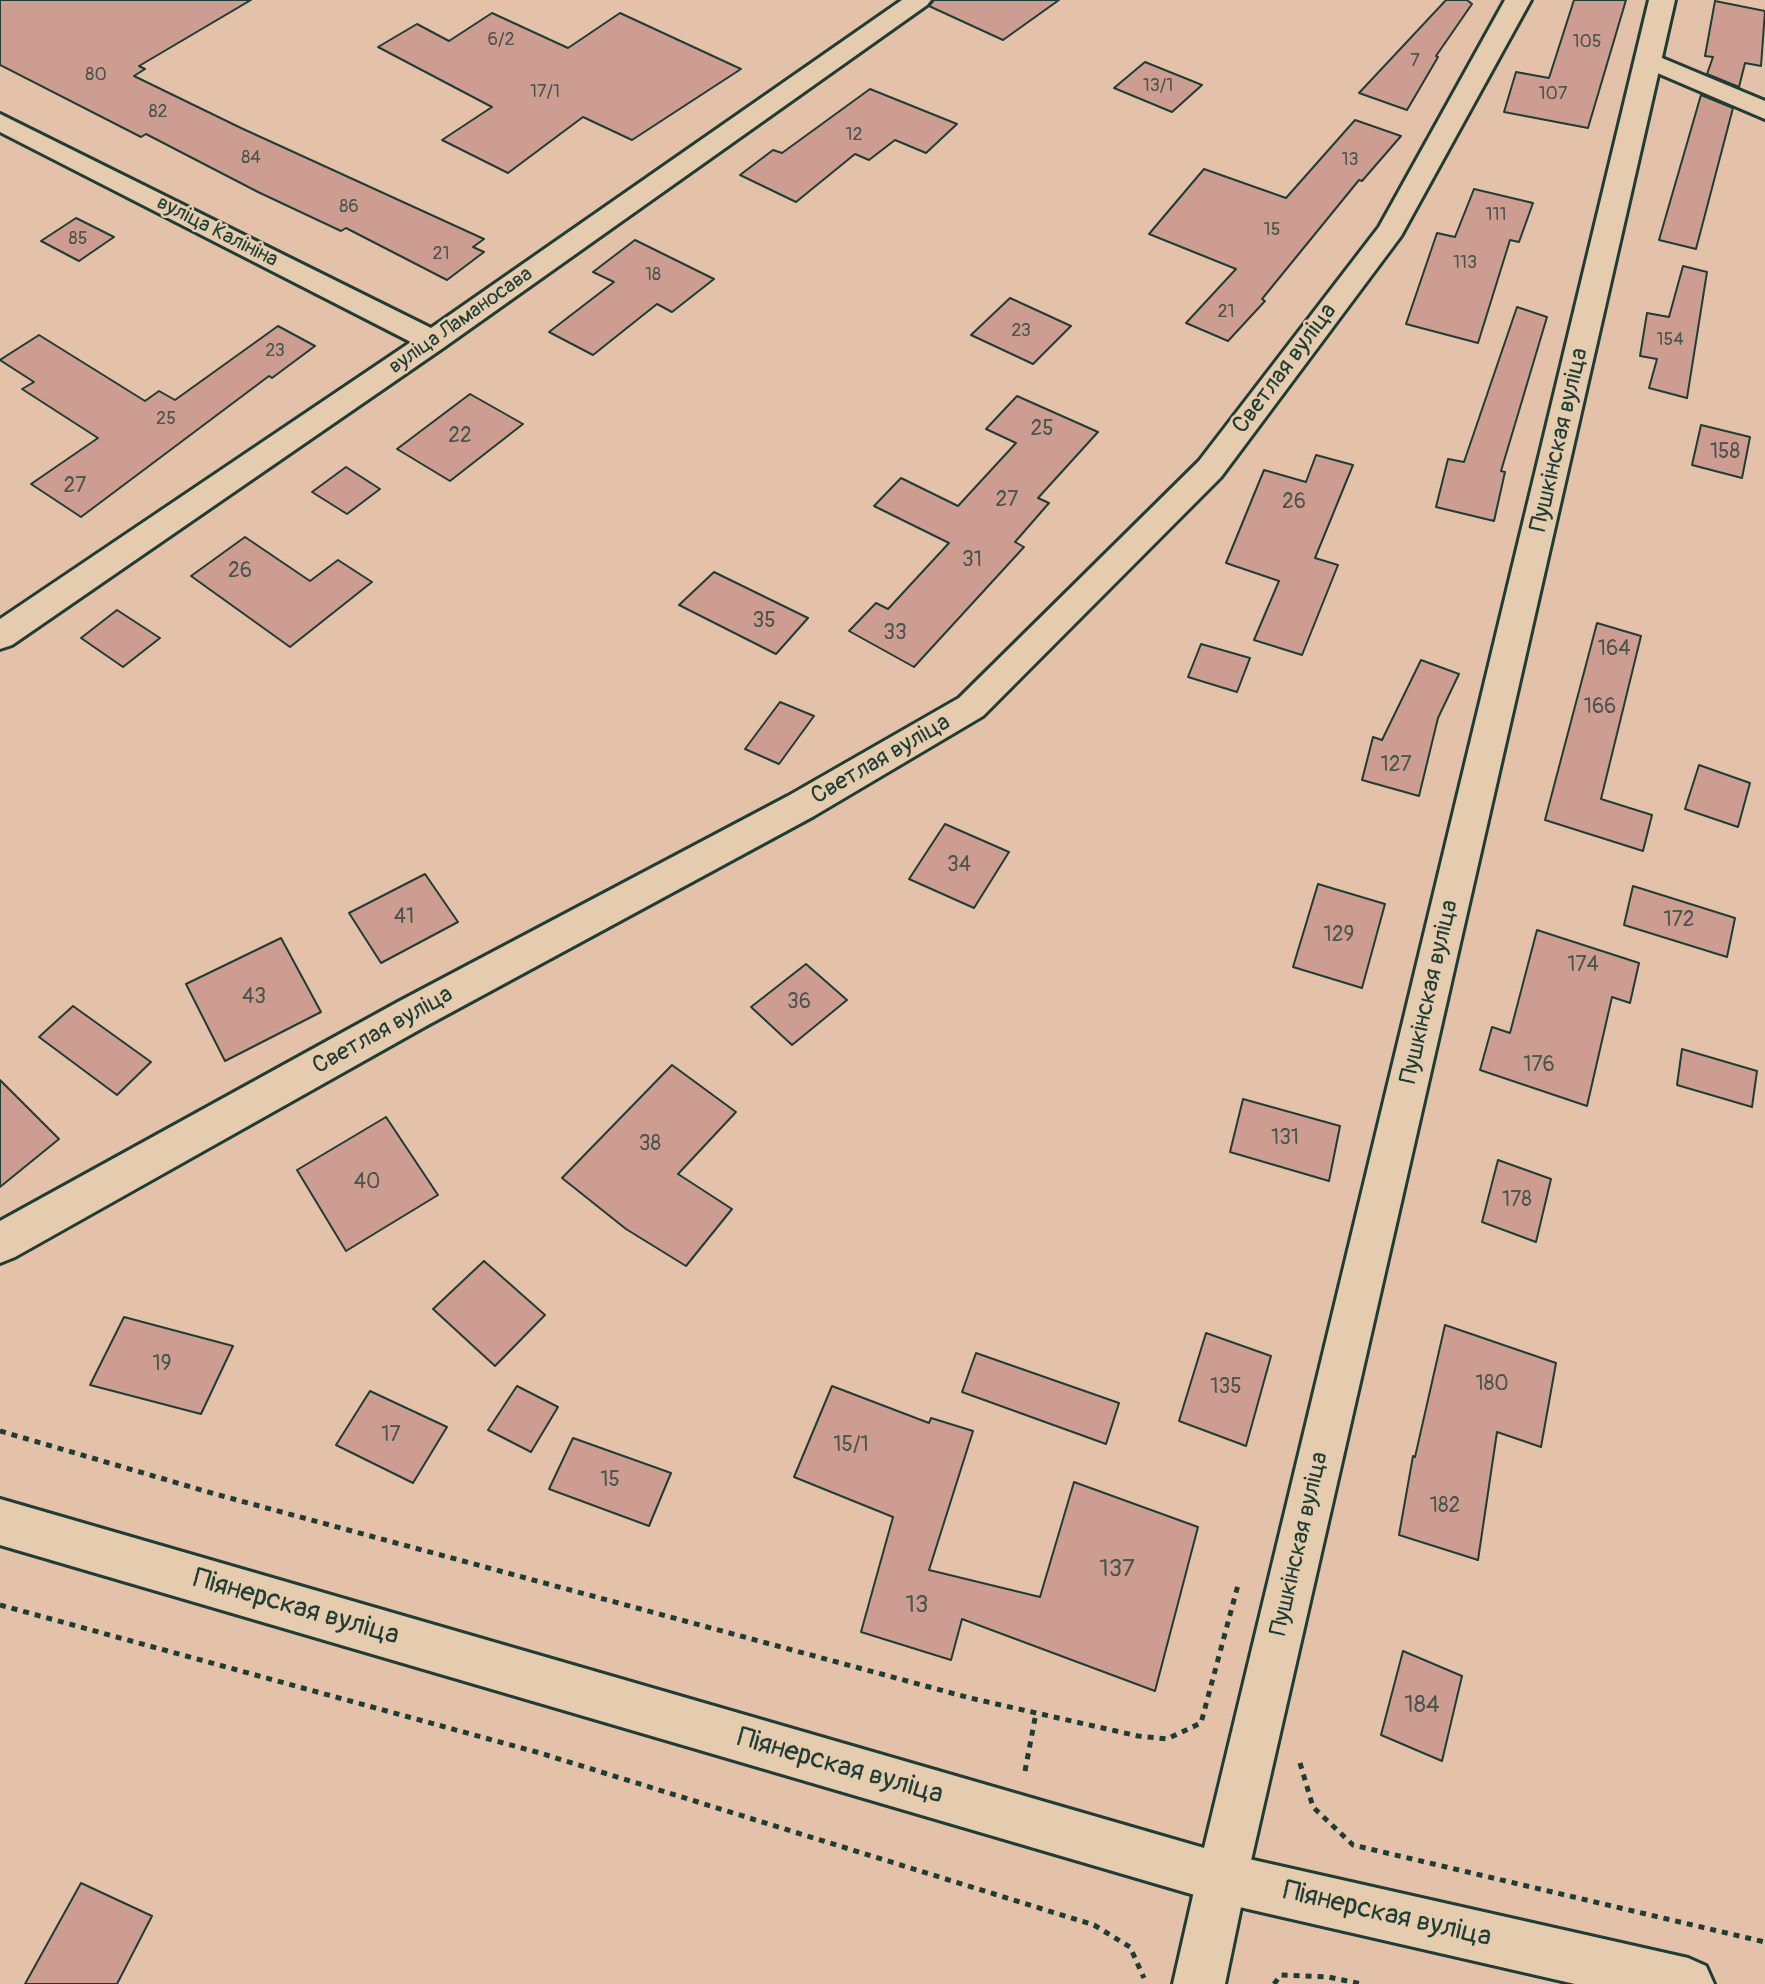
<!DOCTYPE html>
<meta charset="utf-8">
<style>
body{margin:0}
canvas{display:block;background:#e4c1a9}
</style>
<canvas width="1765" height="1984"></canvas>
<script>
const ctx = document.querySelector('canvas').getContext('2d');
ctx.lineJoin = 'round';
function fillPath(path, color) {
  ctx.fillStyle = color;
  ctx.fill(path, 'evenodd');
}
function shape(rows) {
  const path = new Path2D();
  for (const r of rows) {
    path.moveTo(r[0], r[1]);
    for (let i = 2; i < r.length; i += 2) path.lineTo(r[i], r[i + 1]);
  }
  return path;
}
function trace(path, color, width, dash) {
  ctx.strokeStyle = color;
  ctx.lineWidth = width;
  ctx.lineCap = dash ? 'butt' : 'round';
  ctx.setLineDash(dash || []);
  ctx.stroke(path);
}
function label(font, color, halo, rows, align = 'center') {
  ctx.font = font + ' Pangolin,sans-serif';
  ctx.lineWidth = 5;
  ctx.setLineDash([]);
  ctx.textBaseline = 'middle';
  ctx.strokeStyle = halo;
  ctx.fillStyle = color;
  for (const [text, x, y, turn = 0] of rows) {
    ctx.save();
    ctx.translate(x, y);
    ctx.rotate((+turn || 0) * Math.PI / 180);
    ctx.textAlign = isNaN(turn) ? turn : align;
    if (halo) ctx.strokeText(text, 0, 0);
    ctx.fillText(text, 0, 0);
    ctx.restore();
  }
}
const building = shape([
 [0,0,251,0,139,66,145,69,134,76,241,128,484,239,473,247,484,252,447,280,346,228,341,231,258,192,146,134,141,137,0,65,0,0],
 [934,0,1059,0,1003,40,929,6,934,0],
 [1446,0,1467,0,1472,4,1436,56,1438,57,1407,110,1359,93,1446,0],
 [1574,0,1626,0,1588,128,1504,112,1516,72,1549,78,1574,0],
 [1715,1,1765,11,1761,66,1745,63,1739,87,1707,74,1713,57,1705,56,1715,1],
 [492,13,568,48,620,13,741,69,632,140,583,117,508,173,442,140,492,107,378,47,417,24,449,41,492,13],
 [1145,62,1202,85,1172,112,1114,88,1145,62],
 [870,89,957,124,926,153,895,140,869,160,855,154,796,202,740,175,773,150,782,153,870,89],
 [1701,95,1733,108,1696,249,1659,240,1701,95],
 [1355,120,1401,136,1362,181,1359,180,1262,299,1265,301,1228,341,1186,323,1236,269,1149,234,1204,169,1286,198,1355,120],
 [1474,189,1533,203,1519,242,1510,240,1478,343,1406,324,1437,233,1455,237,1474,189],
 [76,218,114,237,79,261,41,241,76,218],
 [635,240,714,279,672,312,657,304,593,355,549,332,614,282,593,272,635,240],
 [1683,266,1707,272,1687,398,1649,388,1657,359,1640,356,1647,313,1669,317,1683,266],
 [1010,298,1071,326,1033,364,971,335,1010,298],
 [1517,307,1547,317,1501,471,1505,472,1494,521,1436,507,1448,459,1464,462,1517,307],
 [278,326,315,346,272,378,269,376,81,517,31,484,98,438,22,389,34,382,0,360,39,335,145,401,159,391,175,400,278,326],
 [470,394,523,424,450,481,397,449,470,394],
 [1017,396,1098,432,1038,498,1049,503,1015,542,1024,547,914,667,849,631,876,603,888,609,949,543,874,506,901,478,958,506,1016,443,986,429,1017,396],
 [1701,425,1750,437,1742,478,1692,465,1701,425],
 [1316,455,1353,465,1315,558,1338,565,1302,655,1254,640,1279,581,1226,563,1264,470,1306,482,1316,455],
 [346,467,380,489,347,514,312,492,346,467],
 [245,537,310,581,338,560,372,582,290,647,191,576,245,537],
 [714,572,808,618,776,654,679,605,714,572],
 [117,610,160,638,123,667,81,638,117,610],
 [1597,623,1641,636,1601,799,1652,815,1643,851,1545,820,1597,623],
 [1201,644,1250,658,1237,692,1188,677,1201,644],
 [1421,660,1459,674,1438,718,1419,796,1362,780,1373,737,1382,740,1421,660],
 [780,702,814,716,779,764,745,749,780,702],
 [1699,765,1750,783,1738,827,1685,809,1699,765],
 [945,824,1009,852,974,908,909,879,945,824],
 [425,874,458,922,381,963,349,913,425,874],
 [1318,884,1385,904,1362,988,1293,967,1318,884],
 [1633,886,1735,918,1727,957,1624,925,1633,886],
 [1537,930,1639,963,1630,1003,1612,997,1587,1106,1480,1070,1492,1027,1510,1033,1537,930],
 [281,938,321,1012,225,1061,186,984,281,938],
 [806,964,847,1000,792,1045,751,1007,806,964],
 [73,1006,151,1062,117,1095,39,1037,73,1006],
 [1682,1049,1757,1071,1752,1107,1677,1085,1682,1049],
 [672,1065,736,1112,678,1174,732,1209,686,1266,626,1229,562,1178,672,1065],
 [0,1080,59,1139,0,1187,0,1080],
 [1243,1099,1340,1126,1329,1181,1230,1152,1243,1099],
 [386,1117,438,1195,346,1251,297,1170,386,1117],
 [1498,1160,1551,1179,1536,1242,1482,1222,1498,1160],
 [484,1261,545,1315,495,1366,433,1309,484,1261],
 [124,1317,233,1346,201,1414,90,1385,124,1317],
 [1445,1325,1556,1363,1541,1447,1497,1432,1478,1560,1399,1535,1413,1456,1415,1457,1445,1325],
 [1206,1333,1271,1356,1246,1446,1179,1421,1206,1333],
 [976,1353,1119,1403,1106,1444,962,1392,976,1353],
 [517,1386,558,1407,531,1452,488,1430,517,1386],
 [832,1386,929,1423,931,1418,973,1431,929,1570,1040,1597,1074,1482,1198,1527,1155,1691,962,1619,951,1660,861,1632,893,1517,794,1477,832,1386],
 [370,1391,447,1427,413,1483,336,1445,370,1391],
 [573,1438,671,1473,649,1526,549,1489,573,1438],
 [1403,1651,1462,1676,1442,1761,1381,1735,1403,1651],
 [81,1883,152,1916,117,1984,25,1984,81,1883]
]);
const path = shape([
 [0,1431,215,1494,970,1698,1138,1736,1167,1739,1201,1723,1238,1585],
 [0,1605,540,1753,1094,1925,1130,1947,1144,1978],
 [1300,1763,1313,1807,1353,1845,1765,1942],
 [1025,1771,1036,1713],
 [1274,1984,1281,1975,1328,1977,1362,1984]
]);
const minor = shape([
 [902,0,931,0,927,5,443,348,12,645,0,649,0,619,411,342,0,132,0,114,431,328,902,0],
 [1505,0,1531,0,1401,236,1221,477,983,716,814,816,426,1026,15,1257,0,1263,0,1221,398,1002,788,796,959,698,1199,461,1379,227,1505,0],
 [1650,53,1765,101,1765,119,1641,66,1637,61,1641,56,1650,53],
 [1222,1853,1240,1860,1247,1878,1225,1984,1173,1984,1197,1878,1204,1860,1222,1853]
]);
const tertiary = shape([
 [1222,1853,1688,1958,1706,1966,1714,1984,1575,1984,1222,1903,1204,1896,1197,1878,1204,1860,1222,1853]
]);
const secondary = shape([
 [1649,0,1675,0,1247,1878,1240,1896,1222,1903,0,1545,0,1499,1204,1848,1649,0]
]);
const farNumbernames = [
 ["6/2",501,40],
 ["105",1587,42],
 ["7",1415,61],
 ["80",96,75],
 ["13/1",1158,86],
 ["17/1",545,92],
 ["107",1553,94],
 ["82",158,112],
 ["12",854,135],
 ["84",251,158],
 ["13",1350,160],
 ["86",349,207],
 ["111",1496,215],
 ["15",1272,230],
 ["85",78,239],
 ["21",441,254],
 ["113",1465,263],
 ["18",653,275],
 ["21",1226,312],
 ["23",1021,331],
 ["154",1670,340],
 ["23",275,351],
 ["25",166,419]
];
const farStreetnames = [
 ["вуліца Калініна",217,232,27],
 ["вуліца Ламаносава",461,321,-35]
];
const numberNames = [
 ["25",1042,430],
 ["22",460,437],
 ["158",1725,453],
 ["27",75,487],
 ["27",1007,501],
 ["26",1294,503],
 ["31",972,561],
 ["26",240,572],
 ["35",764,622],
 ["33",895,634],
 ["164",1614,650],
 ["166",1600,708],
 ["127",1396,766],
 ["34",959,866],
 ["41",404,918],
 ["172",1679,921],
 ["129",1339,936],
 ["174",1583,966],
 ["43",254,998],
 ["36",799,1003],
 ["176",1539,1066],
 ["131",1285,1139],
 ["38",650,1145],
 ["40",367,1183],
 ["178",1517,1201],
 ["19",162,1365],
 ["180",1492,1385],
 ["135",1226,1388],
 ["17",391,1436],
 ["15/1",851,1446],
 ["15",610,1481],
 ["182",1445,1507]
];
const streetNames = [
 ["Светлая вуліца",1285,369,-53],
 ["Пушкінская вуліца",1560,440,-77],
 ["Светлая вуліца",881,760,-30],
 ["Пушкінская вуліца",1430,992,-77],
 ["Светлая вуліца",383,1031,-29],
 ["Пушкінская вуліца",1300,1544,-77]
];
const nearNumbernames = [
 ["137",1117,1570],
 ["13",917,1606],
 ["184",1422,1706]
];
const nearStreetnames = [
 ["Піянерская вуліца",296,1608,16],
 ["Піянерская вуліца",840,1767,16],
 ["Піянерская вуліца",1387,1915,13]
];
fillPath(building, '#ce9d92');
trace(building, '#1f3d34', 2);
trace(minor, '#1f3d34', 6);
trace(tertiary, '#1f3d34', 6);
trace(secondary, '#1f3d34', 6);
trace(path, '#1f3d34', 5, [6, 6]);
fillPath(minor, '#e6ccae');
fillPath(tertiary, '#e6ccae');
fillPath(secondary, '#e6ccae');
label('18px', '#4b554c', null, farNumbernames);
label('21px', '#1f3d34', '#e6ccae', farStreetnames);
label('21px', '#4b554c', null, numberNames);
label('24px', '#1f3d34', '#e6ccae', streetNames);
label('24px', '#4b554c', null, nearNumbernames);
label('28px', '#1f3d34', '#e6ccae', nearStreetnames);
</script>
